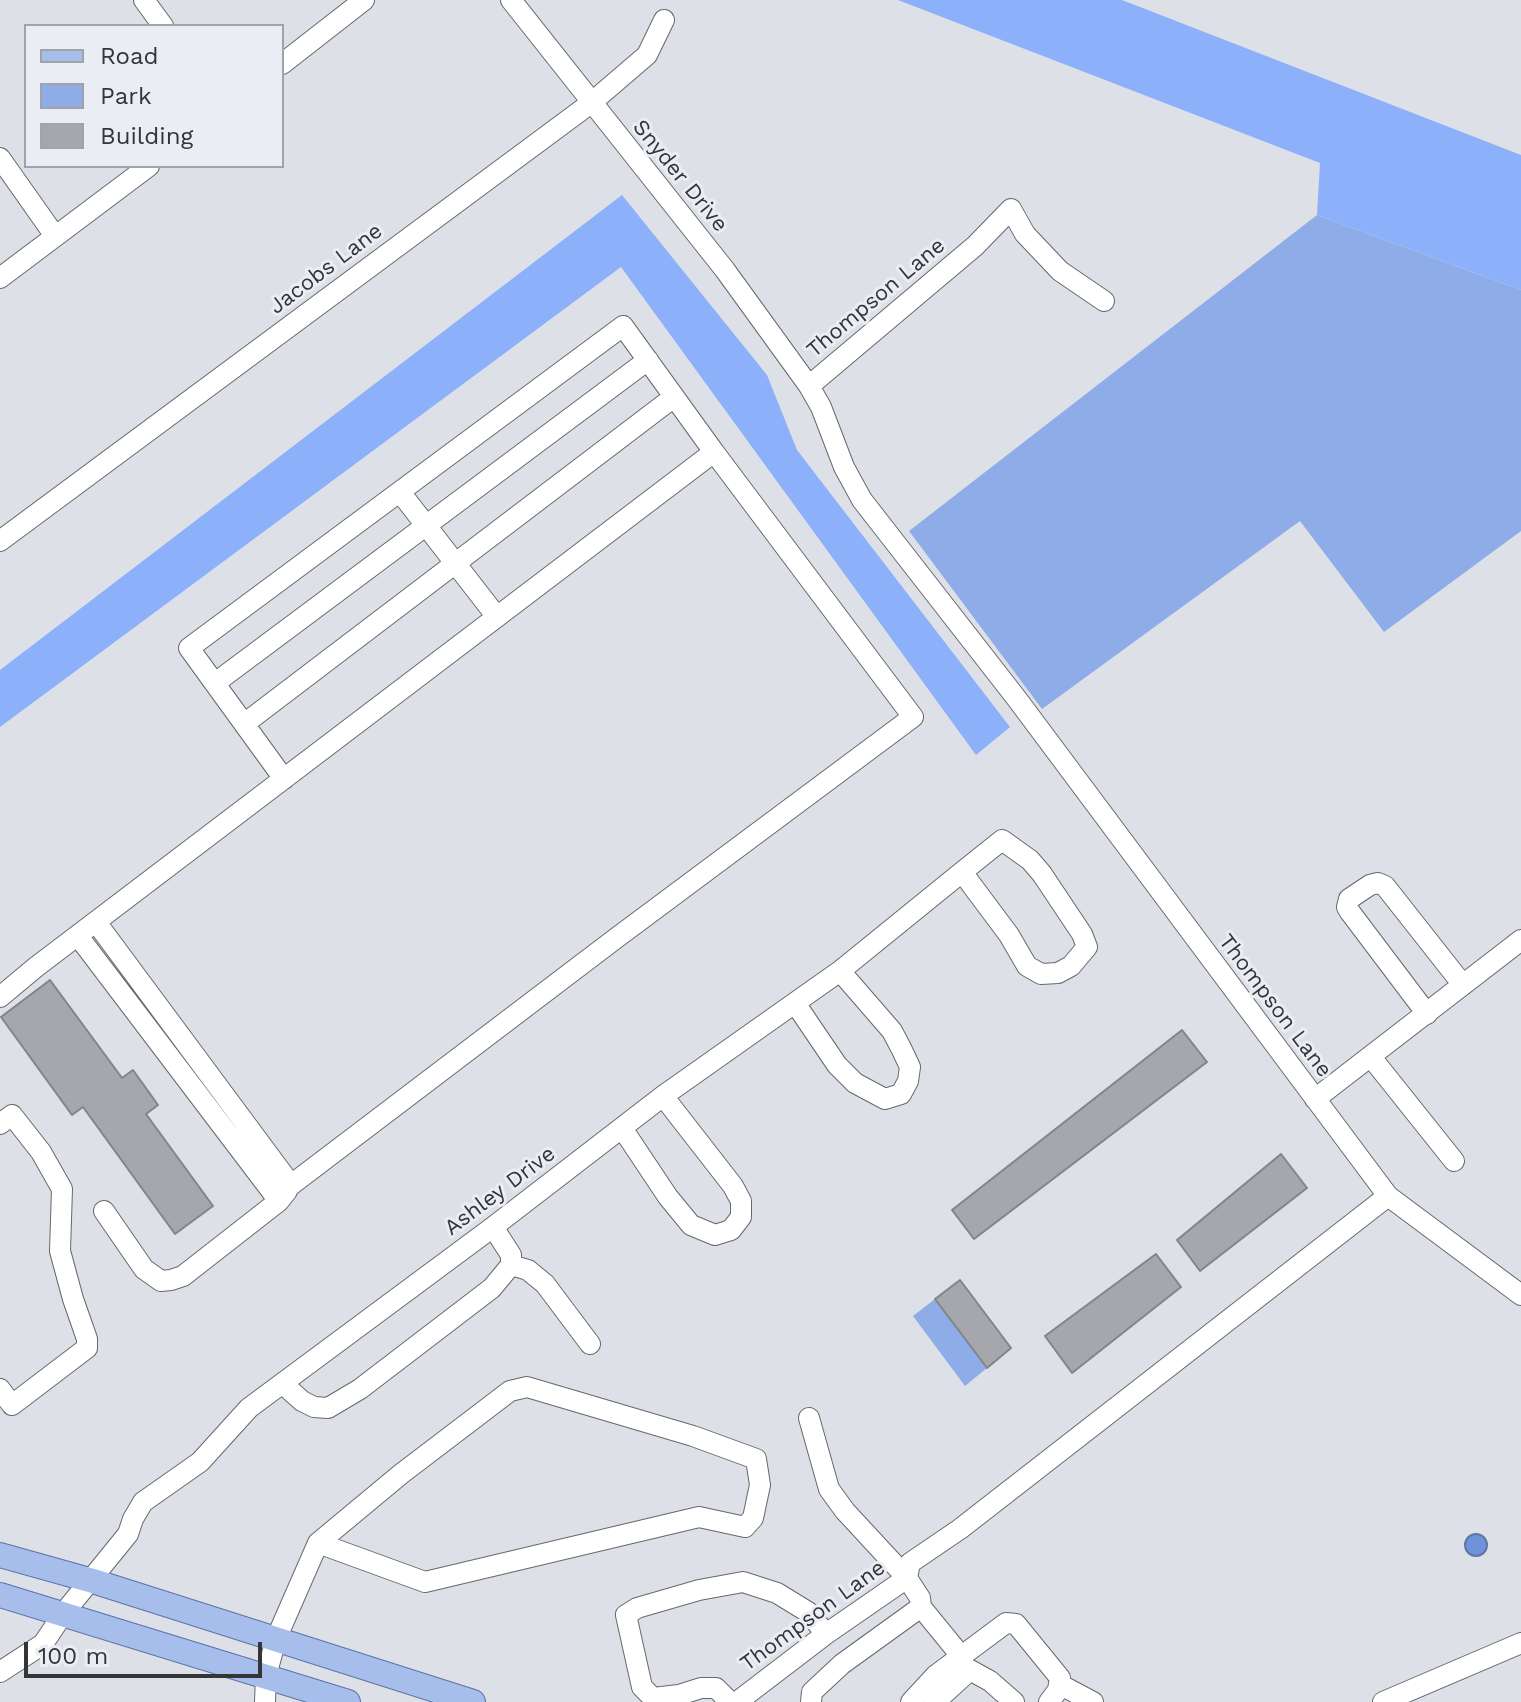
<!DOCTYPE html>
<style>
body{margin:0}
#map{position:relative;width:1521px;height:1702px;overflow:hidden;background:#dde0e6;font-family:"Work Sans",sans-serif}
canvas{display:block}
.legend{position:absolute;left:24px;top:24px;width:260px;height:144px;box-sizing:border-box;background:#eaedf3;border:2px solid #a1a3a8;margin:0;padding:10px 14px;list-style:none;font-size:24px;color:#333537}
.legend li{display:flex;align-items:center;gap:16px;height:40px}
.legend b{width:40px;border:2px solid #a1a3a8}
.scale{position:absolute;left:24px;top:1642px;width:238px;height:36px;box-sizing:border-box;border:4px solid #333537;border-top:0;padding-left:10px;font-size:24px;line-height:28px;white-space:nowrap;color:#333537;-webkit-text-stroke:6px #eaedf3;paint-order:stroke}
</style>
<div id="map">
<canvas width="1521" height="1702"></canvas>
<ul class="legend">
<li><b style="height:10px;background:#a7beec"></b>Road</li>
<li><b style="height:22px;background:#8eade8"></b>Park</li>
<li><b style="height:22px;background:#a5a7ad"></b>Building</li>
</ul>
<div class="scale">100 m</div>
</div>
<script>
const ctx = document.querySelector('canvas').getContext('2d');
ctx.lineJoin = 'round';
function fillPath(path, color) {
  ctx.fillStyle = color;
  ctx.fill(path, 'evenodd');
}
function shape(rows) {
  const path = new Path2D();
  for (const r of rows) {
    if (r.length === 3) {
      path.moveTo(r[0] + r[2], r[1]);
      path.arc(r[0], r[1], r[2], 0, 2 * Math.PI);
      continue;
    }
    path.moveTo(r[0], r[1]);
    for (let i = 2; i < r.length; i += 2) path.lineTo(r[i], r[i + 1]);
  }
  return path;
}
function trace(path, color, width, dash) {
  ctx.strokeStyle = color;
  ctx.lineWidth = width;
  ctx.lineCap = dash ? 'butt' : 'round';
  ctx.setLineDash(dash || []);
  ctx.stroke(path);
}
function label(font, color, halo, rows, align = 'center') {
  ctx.font = font + ' "Work Sans",sans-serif';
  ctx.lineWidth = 6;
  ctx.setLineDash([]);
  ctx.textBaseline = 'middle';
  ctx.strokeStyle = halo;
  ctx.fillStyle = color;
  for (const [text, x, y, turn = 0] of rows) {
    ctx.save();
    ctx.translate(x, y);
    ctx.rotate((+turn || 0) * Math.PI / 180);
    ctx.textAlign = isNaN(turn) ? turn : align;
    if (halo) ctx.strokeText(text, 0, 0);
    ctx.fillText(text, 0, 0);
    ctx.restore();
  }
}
const green = shape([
 [1317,215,1521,290,1521,531,1384,632,1300,521,1042,709,909,531],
 [935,1299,987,1368,965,1386,913,1316]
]);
const forest = shape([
 [898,0,1122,0,1521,155,1521,290,1317,215,1320,163],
 [622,195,767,375,797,450,1010,727,976,755,621,267,0,727,0,670]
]);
const water = shape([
 [1476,1545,11]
]);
const building = shape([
 [50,980,122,1078,133,1070,158,1105,146,1114,213,1206,175,1234,83,1107,72,1115,1,1017,50,980],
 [1182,1030,1207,1062,974,1239,952,1210,1182,1030],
 [1281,1154,1307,1188,1200,1271,1177,1240,1281,1154],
 [1156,1254,1181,1287,1072,1373,1045,1336,1156,1254],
 [960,1280,1011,1348,987,1368,935,1299,960,1280]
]);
const minor = shape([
 [144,0,163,26],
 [511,0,725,270,809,386],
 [282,64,364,0],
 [0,158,55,236],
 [0,278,149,166],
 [400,492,497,617],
 [0,541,591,103,647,55,664,20],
 [215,683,648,360],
 [244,724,674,397],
 [284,779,189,648,623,326,714,452],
 [78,936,279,1201],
 [0,997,36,967,714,452,913,717,615,939,291,1185,96,922],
 [795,1003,837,1065,855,1083,885,1099,901,1094,908,1081,910,1067,901,1048,892,1031,840,971],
 [1427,1014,1350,912,1347,907,1349,899,1370,885,1378,883,1385,886,1463,985],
 [1371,1057,1454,1161],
 [1315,1099,1521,940],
 [0,1124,12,1115,41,1152,62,1189,60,1251,73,1299,87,1339,87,1348,12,1405,0,1389],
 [622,1128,668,1197,691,1225,715,1235,731,1230,741,1217,741,1201,733,1186,663,1096],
 [1388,1196,1521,1295],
 [104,1211,144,1269,161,1281,171,1280,183,1276,279,1201,287,1191],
 [511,1265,528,1270,545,1284,590,1344],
 [283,1384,302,1401,314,1407,328,1408,360,1389,492,1288,511,1265,511,1255,493,1227],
 [809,1418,829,1489,845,1511,907,1578,920,1598,921,1607,842,1664,812,1692,811,1702],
 [921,1607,961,1656],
 [0,1672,43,1644,63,1614,128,1534,133,1519,143,1502,200,1462,249,1408,493,1227,663,1096,840,971,962,872,1002,840,1030,860,1042,874,1082,934,1087,947,1071,966,1058,973,1041,974,1027,966,1009,935,962,872],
 [1059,1684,1093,1702],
 [265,1702,266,1676,276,1639,318,1543,401,1474,510,1391,527,1387,693,1436,756,1459,760,1485,753,1518,745,1527,699,1517,425,1582,318,1543],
 [730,1702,716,1688,701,1688,679,1695,653,1698,642,1687,626,1615,637,1608,699,1590,743,1582,777,1593,808,1612,826,1634],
 [737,1702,826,1634,907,1578,910,1563,960,1529,1388,1196,1017,699,862,500,844,467,821,407,809,386,975,246,1011,209,1025,234,1060,271,1104,301],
 [911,1702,936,1675,1006,1623,1016,1624,1060,1678,1058,1690,1049,1702],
 [935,1702,970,1670,990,1681,1014,1702],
 [1383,1702,1521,1643]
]);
const major = shape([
 [0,1555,93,1581,473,1702],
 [0,1595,348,1702]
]);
const streetNames = [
 ["Snyder Drive",680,176,51],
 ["Jacobs Lane",326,269,-37],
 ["Thompson Lane",876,298,-40],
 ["Thompson Lane",1275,1006,53],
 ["Ashley Drive",500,1191,-37],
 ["Thompson Lane",813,1616,-36]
];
fillPath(green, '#8eade8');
fillPath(forest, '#8cb1fa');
fillPath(water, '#6f92d9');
trace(water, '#5d76a8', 2);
fillPath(building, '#a5a7ad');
trace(building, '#818489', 2);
trace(minor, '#66686d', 22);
trace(major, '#5972a4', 26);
trace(minor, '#fff', 20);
trace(major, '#a7beec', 24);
label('22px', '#333537', '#eaedf3', streetNames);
</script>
